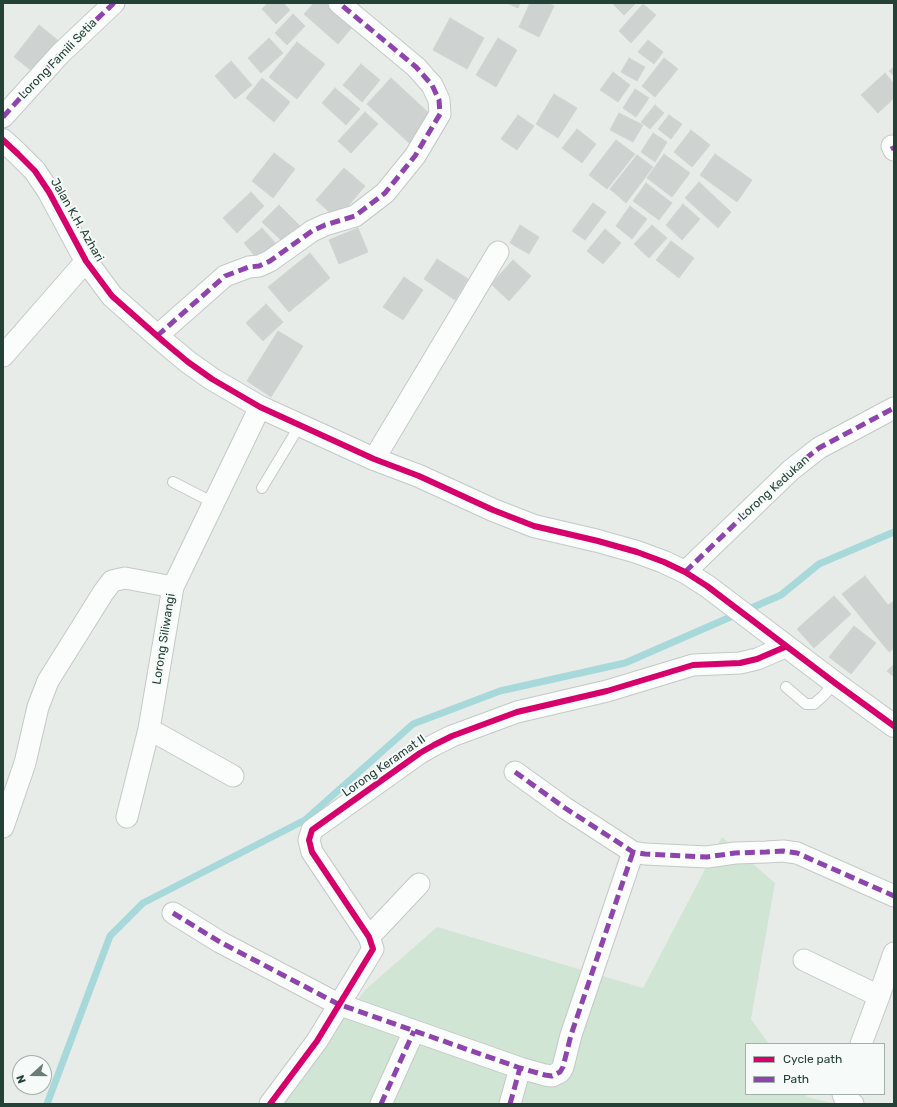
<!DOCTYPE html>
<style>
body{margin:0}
#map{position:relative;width:897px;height:1107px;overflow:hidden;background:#e7ece9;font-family:Rubik,sans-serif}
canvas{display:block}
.frame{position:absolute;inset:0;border:4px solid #234136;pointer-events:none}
.legend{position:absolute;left:745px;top:1043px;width:140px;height:52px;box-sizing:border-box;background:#f6faf8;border:1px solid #a2b0aa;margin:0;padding:5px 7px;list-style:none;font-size:12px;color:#234136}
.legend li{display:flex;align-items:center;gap:8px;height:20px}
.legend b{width:20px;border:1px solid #a2b0aa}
.north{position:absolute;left:12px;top:1055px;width:40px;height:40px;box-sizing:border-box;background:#f6faf8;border:1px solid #a2b0aa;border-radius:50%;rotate:249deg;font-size:11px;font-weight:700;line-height:16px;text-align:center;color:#234136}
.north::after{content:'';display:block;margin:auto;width:14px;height:18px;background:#687d75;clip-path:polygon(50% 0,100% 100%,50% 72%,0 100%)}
</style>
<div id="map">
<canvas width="897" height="1107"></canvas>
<div class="frame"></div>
<ul class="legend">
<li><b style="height:5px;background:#d6006c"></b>Cycle path</li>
<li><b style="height:5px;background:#8e44ad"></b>Path</li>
</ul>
<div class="north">N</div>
</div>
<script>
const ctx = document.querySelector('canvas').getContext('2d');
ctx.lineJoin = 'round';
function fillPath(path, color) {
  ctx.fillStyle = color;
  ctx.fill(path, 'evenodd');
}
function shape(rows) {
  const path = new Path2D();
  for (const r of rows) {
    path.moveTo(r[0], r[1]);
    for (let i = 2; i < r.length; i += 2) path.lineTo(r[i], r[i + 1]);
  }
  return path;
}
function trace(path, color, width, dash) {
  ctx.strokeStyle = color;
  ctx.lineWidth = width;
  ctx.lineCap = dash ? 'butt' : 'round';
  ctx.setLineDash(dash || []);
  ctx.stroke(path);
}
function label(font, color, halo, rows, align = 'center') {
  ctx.font = font + ' Rubik,sans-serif';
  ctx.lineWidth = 4;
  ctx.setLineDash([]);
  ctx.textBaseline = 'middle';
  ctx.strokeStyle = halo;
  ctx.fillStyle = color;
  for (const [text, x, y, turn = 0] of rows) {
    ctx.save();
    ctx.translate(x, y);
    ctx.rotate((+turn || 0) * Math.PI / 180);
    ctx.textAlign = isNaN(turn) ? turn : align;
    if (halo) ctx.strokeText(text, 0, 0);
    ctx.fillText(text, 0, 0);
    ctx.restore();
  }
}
const green = shape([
 [722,837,775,883,751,1019,769,1044,746,1044,746,1094,805,1094,807,1097,836,1104,281,1104,365,990,437,927,643,988]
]);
const stream = shape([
 [47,1104,110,936,143,903,305,820,413,724,500,691,625,663,781,595,819,564,894,532]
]);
const building = shape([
 [268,3,283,3,290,10,276,24,262,9,268,3],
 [314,3,332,3,355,24,338,44,304,14,314,3],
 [507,3,520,3,518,8,507,3],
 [530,3,547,3,554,6,539,37,519,27,530,3],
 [612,3,636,3,624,15,612,3],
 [643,4,656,15,631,43,619,31,643,4],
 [293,14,305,26,287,45,275,33,293,14],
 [450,18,484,38,467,69,433,50,450,18],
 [39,25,60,42,36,74,14,57,39,25],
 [269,38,283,53,261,73,248,58,269,38],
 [498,38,517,50,496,87,476,75,498,38],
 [648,40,663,52,654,64,638,52,648,40],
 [297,42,325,64,297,99,269,77,297,42],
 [629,58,645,67,637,81,621,72,629,58],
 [664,58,678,69,655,97,642,86,664,58],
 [231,61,252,85,235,99,215,76,231,61],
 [361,64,380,80,362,102,343,85,361,64],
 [894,67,894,76,889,71,894,67],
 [613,72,630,85,618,102,600,90,613,72],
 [885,73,894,84,894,98,878,113,861,95,885,73],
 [262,78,290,102,274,122,246,98,262,78],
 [391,78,433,117,409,143,367,104,391,78],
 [335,88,360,109,346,125,322,103,335,88],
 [635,89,649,98,636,117,623,108,635,89],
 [554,94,577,108,558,138,536,124,554,94],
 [655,105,664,113,650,129,641,122,655,105],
 [365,112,378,124,351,153,338,141,365,112],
 [619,113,643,125,633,142,610,130,619,113],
 [518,115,534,126,517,150,501,139,518,115],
 [669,115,682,124,671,139,658,129,669,115],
 [577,129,596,144,582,163,562,148,577,129],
 [691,130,710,145,692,167,674,152,691,130],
 [653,133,667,142,655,162,641,152,653,133],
 [616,140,635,154,607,189,589,175,616,140],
 [274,153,295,169,273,198,252,181,274,153],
 [664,154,690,173,672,197,647,178,664,154],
 [715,154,752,180,737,202,700,175,715,154],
 [637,155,653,167,626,203,610,189,637,155],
 [344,168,365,186,337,219,316,200,344,168],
 [699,182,731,212,718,228,685,198,699,182],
 [646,183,672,203,659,220,633,201,646,183],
 [251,192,264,206,237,233,223,218,251,192],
 [593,203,606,212,585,240,572,231,593,203],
 [683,204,700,219,682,240,666,225,683,204],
 [279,205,300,226,284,243,262,222,279,205],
 [630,206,647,219,632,239,616,226,630,206],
 [520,225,539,237,529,254,510,243,520,225],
 [652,225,667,238,649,258,634,244,652,225],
 [262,228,278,246,260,262,244,243,262,228],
 [358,228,368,252,339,264,329,240,358,228],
 [605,229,621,243,603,264,587,251,605,229],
 [671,241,694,258,679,278,656,260,671,241],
 [310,253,330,278,289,312,268,287,310,253],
 [437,259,468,279,455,300,424,279,437,259],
 [513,260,531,276,509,301,491,284,513,260],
 [404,277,423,290,403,320,383,307,404,277],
 [266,304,283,322,263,341,246,323,266,304],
 [278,331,303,346,271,397,247,381,278,331],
 [865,576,888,605,894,601,894,648,889,652,842,594,865,576],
 [834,596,851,614,814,648,797,629,834,596],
 [854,626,876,643,851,674,829,657,854,626],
 [894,664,894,677,887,671,894,664]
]);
const lane = shape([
 [173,482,214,503],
 [262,488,300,425],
 [786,687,806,704,814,704,823,696,835,683]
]);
const street = shape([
 [3,117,60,54,114,3],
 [892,146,894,150],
 [157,336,225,276,249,267,259,266,270,261,312,231,325,225,355,216,385,193,415,156,440,114,439,100,432,85,416,67,339,3],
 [3,356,86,261],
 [374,459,498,252],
 [685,572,791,470,819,448,894,408],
 [149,729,233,776],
 [515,772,565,808,633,852,645,854,707,857,735,853,766,852,783,851,797,853,894,896],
 [127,817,149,729,173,587,260,407],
 [3,827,25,763,38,707,48,681,103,593,112,581,125,578,173,587],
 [173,913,220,942,338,1004,520,1068,545,1075,552,1076,560,1072,563,1067,571,1035,633,852],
 [369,937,419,884],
 [804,960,879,996],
 [861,1044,879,996,894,953],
 [843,1094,845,1099,853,1104],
 [270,1104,317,1041,373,949,369,937,312,852,309,840,312,830,420,753,434,745,452,736,517,712,607,691,693,665,740,663,757,659,785,647],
 [381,1104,414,1031],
 [510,1104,520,1068]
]);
const secondary = shape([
 [3,140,18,154,35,171,49,192,86,261,112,296,164,342,188,362,212,379,260,407,374,459,419,476,493,510,534,526,598,541,637,552,664,562,685,572,707,586,835,683,894,726]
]);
const quiet = shape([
 [3,117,60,54,114,3],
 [892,146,894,150],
 [157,336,225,276,249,267,259,266,270,261,312,231,325,225,355,216,385,193,415,156,440,114,439,100,432,85,416,67,339,3],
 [685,572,791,470,819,448,894,408],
 [515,772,565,808,633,852,645,854,707,857,735,853,766,852,783,851,797,853,894,896],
 [173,913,220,942,338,1004,520,1068,545,1075,552,1076,560,1072,563,1067,571,1035,633,852],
 [381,1104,414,1031],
 [510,1104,520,1068]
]);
const cycleway = shape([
 [3,140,18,154,35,171,49,192,86,261,112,296,164,342,188,362,212,379,260,407,374,459,419,476,493,510,534,526,598,541,637,552,664,562,685,572,707,586,835,683,894,726],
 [270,1104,317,1041,373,949,369,937,312,852,309,840,312,830,420,753,434,745,452,736,517,712,607,691,693,665,740,663,757,659,785,647]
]);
const streetNames = [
 ["Lorong Famili Setia",58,59,-46],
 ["Jalan K.H. Azhari",77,220,60],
 ["Lorong Kedukan",774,488,-42],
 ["Lorong Siliwangi",164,639,-81],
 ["Lorong Keramat II",384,766,-35]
];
fillPath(green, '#d0e5d4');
trace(stream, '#a7d8da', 7);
fillPath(building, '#ced3d1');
trace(building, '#d0d5d2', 1);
trace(lane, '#c4c9c6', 12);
trace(street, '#c4c9c6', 23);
trace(secondary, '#c2cac6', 24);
trace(lane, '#fbfcfc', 10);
trace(street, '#fbfcfc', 21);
trace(secondary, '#fbfcfc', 22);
trace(quiet, '#8e44ad', 5, [10, 5]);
trace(cycleway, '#d6006c', 6);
label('12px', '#234136', '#f6faf8', streetNames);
</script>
